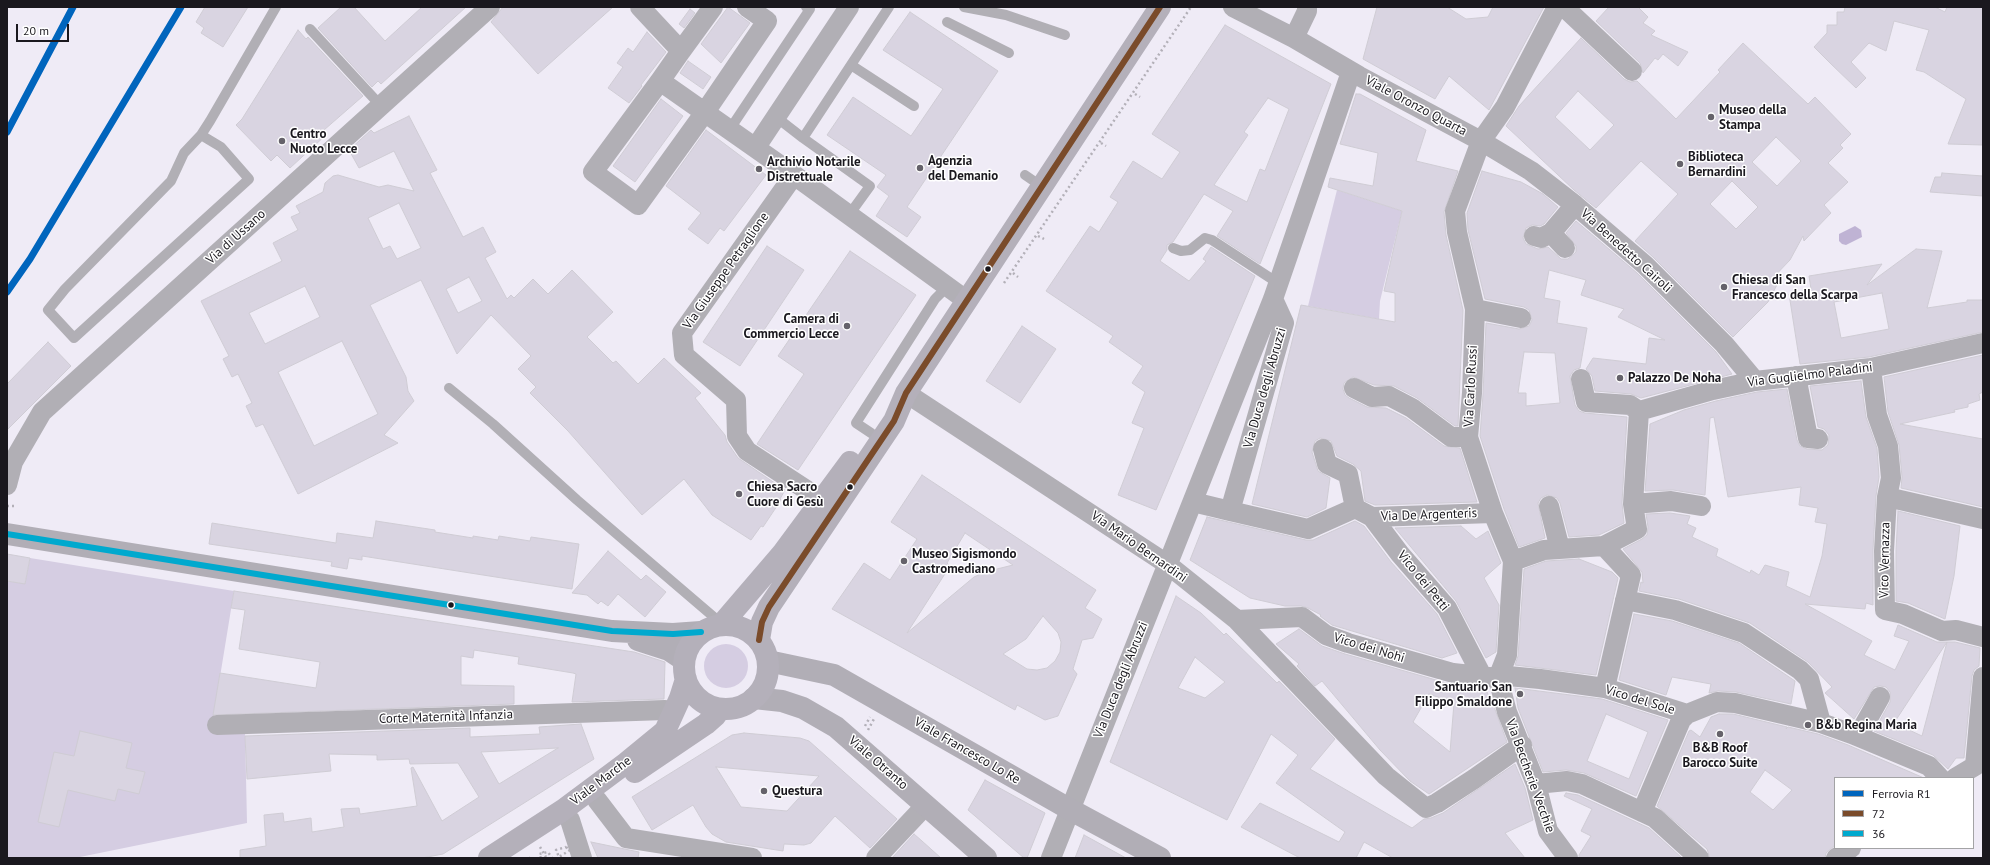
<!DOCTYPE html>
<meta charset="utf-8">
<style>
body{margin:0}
#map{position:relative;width:1990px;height:865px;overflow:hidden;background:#efebf6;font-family:"PT Sans",sans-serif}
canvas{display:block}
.frame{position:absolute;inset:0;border:8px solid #1a181e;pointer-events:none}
.legend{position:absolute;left:1834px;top:777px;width:140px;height:72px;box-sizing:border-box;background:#fff;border:1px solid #a3a3a5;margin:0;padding:5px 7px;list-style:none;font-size:12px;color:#1a181e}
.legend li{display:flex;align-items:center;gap:8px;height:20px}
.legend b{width:20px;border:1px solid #a3a3a5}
.scale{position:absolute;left:16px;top:24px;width:53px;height:18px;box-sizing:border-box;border:2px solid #1a181e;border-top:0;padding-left:5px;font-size:12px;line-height:14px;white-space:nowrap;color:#1a181e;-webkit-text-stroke:3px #fff;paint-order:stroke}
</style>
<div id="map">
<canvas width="1990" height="865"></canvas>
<div class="frame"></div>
<ul class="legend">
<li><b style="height:5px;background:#0065bd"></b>Ferrovia R1</li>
<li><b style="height:5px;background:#7a4b2a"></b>72</li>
<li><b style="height:5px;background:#00a9ce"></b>36</li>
</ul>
<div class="scale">20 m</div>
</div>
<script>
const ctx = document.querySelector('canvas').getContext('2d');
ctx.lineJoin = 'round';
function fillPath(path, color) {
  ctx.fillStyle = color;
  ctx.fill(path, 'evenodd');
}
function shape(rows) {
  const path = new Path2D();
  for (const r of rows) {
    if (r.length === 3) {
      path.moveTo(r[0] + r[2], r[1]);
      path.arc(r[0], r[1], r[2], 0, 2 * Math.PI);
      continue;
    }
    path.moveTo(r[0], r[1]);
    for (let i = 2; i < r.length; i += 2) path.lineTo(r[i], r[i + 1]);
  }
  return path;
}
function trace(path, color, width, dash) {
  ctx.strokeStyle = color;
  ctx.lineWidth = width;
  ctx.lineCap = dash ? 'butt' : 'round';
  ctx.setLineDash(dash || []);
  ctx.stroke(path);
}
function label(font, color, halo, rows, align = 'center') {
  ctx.font = font + ' "PT Sans",sans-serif';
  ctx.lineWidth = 3;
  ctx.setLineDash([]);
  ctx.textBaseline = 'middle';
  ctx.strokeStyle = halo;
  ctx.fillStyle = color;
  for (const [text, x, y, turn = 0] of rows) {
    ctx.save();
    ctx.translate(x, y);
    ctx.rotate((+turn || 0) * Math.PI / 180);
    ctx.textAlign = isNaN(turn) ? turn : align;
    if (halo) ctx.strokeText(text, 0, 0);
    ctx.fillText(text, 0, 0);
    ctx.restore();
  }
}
const green = shape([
 [1337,190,1402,211,1380,301,1379,319,1308,306],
 [30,558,234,591,211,732,245,731,247,823,75,858,7,858,7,581,25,583],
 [726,666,22]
]);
const water = shape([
 [1855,226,1861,230,1862,237,1846,245,1842,244,1839,241,1839,234]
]);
const building = shape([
 [205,7,248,7,223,47,201,33,204,28,196,22,205,7],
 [341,7,354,7,385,41,422,7,466,7,381,84,378,81,372,87,318,28,341,7],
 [503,7,613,7,538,74,491,22,503,7],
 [728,7,750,23,721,63,701,44,728,7],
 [1377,7,1447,7,1466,19,1488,17,1493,7,1544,7,1489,110,1449,76,1435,99,1363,59,1377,7],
 [1609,7,1638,7,1648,17,1643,23,1655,31,1651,35,1688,52,1678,66,1663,54,1658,60,1655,58,1643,73,1640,63,1596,21,1609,7],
 [1845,7,1935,7,1945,12,1947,7,1983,7,1983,145,1948,144,1966,99,1924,72,1916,70,1929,30,1894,21,1886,51,1869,43,1851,62,1866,78,1856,88,1830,63,1814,47,1827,33,1827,25,1837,25,1837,12,1844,12,1845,7],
 [690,9,695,13,684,28,679,24,690,9],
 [910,12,998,71,907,207,921,217,907,237,876,216,889,196,877,187,886,175,827,135,853,97,911,136,943,89,883,50,910,12],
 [1225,25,1331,84,1260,264,1217,236,1233,211,1204,194,1173,242,1167,245,1167,250,1160,261,1189,281,1206,261,1203,259,1211,247,1255,276,1156,510,1118,495,1144,428,1132,423,1145,392,1132,383,1143,366,1109,342,1113,336,1046,291,1090,226,1099,232,1118,202,1110,197,1133,161,1162,179,1180,152,1152,134,1225,25],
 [1268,98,1289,109,1265,171,1260,169,1247,202,1214,185,1248,135,1244,132,1268,98],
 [298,30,306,39,308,37,363,96,324,130,327,134,290,168,277,155,271,161,236,125,242,119,298,30],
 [647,32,666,52,641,85,642,86,629,103,608,88,623,67,617,63,628,48,633,52,647,32],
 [1581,38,1624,79,1630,82,1637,81,1676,119,1720,72,1718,70,1743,43,1808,104,1815,97,1851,134,1840,145,1843,148,1828,163,1848,182,1824,205,1831,213,1804,241,1803,236,1790,260,1769,282,1779,281,1768,302,1733,337,1653,257,1635,241,1678,194,1641,161,1596,208,1574,190,1506,126,1519,106,1581,38],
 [1578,91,1614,125,1590,150,1555,117,1578,91],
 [1776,137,1801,161,1777,186,1752,162,1776,137],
 [1732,181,1758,207,1736,229,1710,204,1732,181],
 [688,61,711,77,703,89,680,73,688,61],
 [1356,94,1360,94,1426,130,1416,161,1458,171,1444,212,1446,235,1463,310,1458,426,1455,426,1417,398,1394,386,1374,385,1353,377,1344,383,1343,389,1345,395,1349,398,1367,407,1386,408,1406,418,1444,446,1460,448,1477,502,1375,505,1365,501,1361,471,1353,464,1337,456,1331,441,1320,438,1315,441,1312,452,1318,471,1330,478,1326,508,1307,517,1252,504,1301,305,1395,322,1395,293,1384,291,1402,211,1328,187,1330,178,1373,186,1378,153,1340,144,1356,94],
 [661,99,683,116,635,182,613,166,661,99],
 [409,116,437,170,430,173,463,237,483,227,496,252,485,258,507,299,511,295,514,298,533,279,548,294,572,270,613,312,587,337,613,363,616,361,638,384,664,358,701,393,695,398,725,435,727,442,738,458,785,490,780,499,781,500,763,527,761,526,751,540,712,515,684,479,642,515,568,431,530,393,536,387,518,369,531,356,491,315,457,354,421,280,370,305,406,377,408,391,414,401,384,435,398,443,298,494,263,424,256,427,246,406,252,403,238,374,232,377,223,359,229,356,201,301,282,261,273,243,298,230,291,217,300,213,296,206,323,192,325,183,333,176,338,175,379,187,388,185,414,191,394,151,359,168,349,150,371,130,374,133,409,116],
 [399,203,421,248,397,259,390,246,383,249,368,218,399,203],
 [469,277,482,301,458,313,446,289,469,277],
 [305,286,320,317,265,344,249,313,305,286],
 [342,341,378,414,314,446,278,372,342,341],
 [706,130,766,175,724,231,720,228,708,244,688,229,701,213,666,186,706,130],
 [1482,171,1521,182,1543,194,1558,207,1544,224,1540,226,1532,225,1526,228,1523,238,1526,244,1538,249,1548,247,1561,259,1568,259,1576,252,1576,246,1566,233,1576,221,1637,273,1716,352,1732,374,1641,398,1631,394,1595,391,1592,376,1586,369,1593,358,1646,364,1649,338,1665,340,1618,317,1624,309,1581,295,1586,280,1549,270,1544,298,1560,301,1557,323,1587,328,1580,368,1574,370,1570,376,1575,405,1579,411,1585,413,1627,417,1622,503,1624,523,1599,535,1569,537,1560,503,1557,498,1547,495,1541,498,1538,503,1545,538,1519,547,1504,509,1480,436,1483,394,1486,323,1519,329,1529,326,1532,320,1529,310,1524,307,1485,299,1468,230,1467,213,1482,171],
 [1524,352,1555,353,1560,403,1526,406,1526,393,1518,393,1524,352],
 [1942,173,1983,176,1983,196,1930,192,1935,177,1941,177,1942,173],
 [767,246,804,270,740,366,703,342,767,246],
 [1916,249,1942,251,1927,308,1967,302,1967,300,1983,300,1983,332,1869,357,1800,364,1789,294,1811,289,1809,276,1882,264,1867,285,1916,249],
 [1882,293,1889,329,1841,338,1834,302,1882,293],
 [850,251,916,295,798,470,757,444,804,374,778,356,850,251],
 [1022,326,1056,349,1020,403,986,381,1022,326],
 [48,342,71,366,7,430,7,384,48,342],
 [1983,355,1983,392,1979,394,1980,400,1968,404,1968,407,1954,410,1955,412,1900,424,1983,439,1983,507,1901,488,1902,477,1899,445,1888,412,1884,377,1983,355],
 [1861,381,1866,417,1877,448,1879,477,1876,496,1873,550,1873,605,1866,603,1865,609,1805,604,1872,641,1864,655,1895,670,1909,641,1894,636,1898,625,1937,642,1947,642,1894,723,1922,736,1947,642,1955,642,1980,648,1979,666,1974,670,1972,676,1964,758,1956,758,1948,769,1933,755,1874,731,1890,702,1890,692,1886,687,1880,686,1874,687,1854,719,1825,693,1832,687,1808,662,1750,623,1679,599,1639,591,1641,582,1643,583,1642,572,1623,549,1642,539,1647,535,1648,527,1646,514,1670,513,1690,516,1687,524,1696,528,1692,537,1718,549,1716,556,1750,573,1751,570,1759,575,1765,565,1789,572,1786,586,1810,597,1822,556,1827,524,1815,522,1818,508,1799,505,1801,487,1728,497,1714,417,1710,418,1705,495,1673,490,1645,491,1650,424,1684,410,1716,401,1757,392,1787,389,1797,440,1800,446,1807,449,1822,450,1828,445,1829,435,1824,429,1818,427,1810,386,1861,381],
 [922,475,1096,590,1085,608,1102,619,1093,638,1082,640,1073,669,1077,674,1058,716,1045,720,1017,705,1015,710,832,609,864,563,890,580,917,539,891,522,922,475],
 [965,533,1013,565,985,572,974,577,907,633,950,566,947,563,965,533],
 [1043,616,1058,633,1061,642,1060,652,1055,661,1047,668,1037,670,1027,669,1003,654,1026,639,1043,616],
 [1898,511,1960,526,1954,576,1945,619,1908,603,1896,601,1896,551,1898,511],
 [1207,517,1306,540,1313,540,1355,521,1364,526,1391,562,1437,614,1457,653,1442,658,1332,625,1320,616,1321,615,1308,608,1301,606,1285,606,1250,598,1190,560,1207,517],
 [376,521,435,530,435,532,473,538,473,536,498,540,499,536,530,541,531,537,579,544,572,589,362,556,362,560,349,558,347,569,331,566,332,562,209,544,212,523,336,543,337,533,373,538,376,521],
 [1461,526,1476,539,1488,531,1501,563,1484,578,1499,605,1496,652,1486,658,1456,601,1395,528,1461,526],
 [608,551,641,580,646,575,666,592,645,617,618,594,608,606,601,601,598,604,587,595,572,593,608,551],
 [7,554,30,558,25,584,7,581,7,554],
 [1579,559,1612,572,1618,578,1596,675,1515,665,1518,656,1524,569,1546,561,1579,559],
 [234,591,634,652,665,662,664,699,572,702,576,674,573,673,518,664,519,657,474,650,473,658,461,656,461,685,514,686,514,704,213,715,220,673,316,688,320,662,239,649,245,610,231,608,234,591],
 [1176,596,1201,613,1224,635,1226,633,1277,683,1279,681,1335,739,1310,769,1412,828,1424,819,1431,818,1443,813,1515,764,1525,788,1533,820,1505,833,1525,858,1393,858,1364,842,1356,858,1300,858,1241,827,1260,803,1339,842,1345,832,1276,783,1298,755,1271,734,1227,820,1110,762,1176,596],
 [1195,657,1225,682,1205,698,1178,688,1195,657],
 [1634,614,1672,621,1739,643,1795,681,1791,704,1736,692,1718,691,1709,693,1711,684,1672,677,1666,695,1619,680,1634,614],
 [1299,629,1322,646,1345,654,1450,684,1481,688,1487,692,1493,704,1507,742,1429,794,1410,781,1380,750,1322,681,1315,686,1297,666,1299,664,1276,644,1299,629],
 [1429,694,1454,703,1450,752,1413,722,1429,694],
 [1515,688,1602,699,1668,720,1636,796,1584,773,1566,770,1543,772,1518,708,1515,688],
 [1606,714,1648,732,1629,779,1587,761,1606,714],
 [1719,714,1733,714,1787,727,1786,729,1788,727,1818,734,1848,745,1924,778,1835,778,1835,845,1826,853,1825,858,1710,858,1707,849,1657,806,1689,731,1691,730,1700,737,1711,717,1719,714],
 [1765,770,1792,790,1773,810,1750,792,1765,770],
 [581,724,594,759,443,854,422,858,240,858,240,850,266,846,264,815,283,813,284,822,311,818,312,832,344,827,341,809,359,808,360,814,417,806,411,768,413,767,442,821,479,797,458,763,410,764,409,759,377,760,377,755,329,754,331,771,247,779,245,736,470,728,470,737,540,734,539,727,581,724],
 [558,748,499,784,481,752,558,748],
 [80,731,132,743,126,768,145,772,139,794,118,789,115,801,68,790,59,827,38,822,54,752,74,756,80,731],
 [744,733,800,738,809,741,897,819,870,848,835,816,811,843,804,845,784,844,783,851,726,842,712,834,706,827,693,805,652,830,632,797,732,735,744,733],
 [716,767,819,776,787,811,741,807,716,767],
 [985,780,1045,813,1027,858,1024,858,968,810,985,780],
 [1566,793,1578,795,1649,828,1682,858,1579,858,1579,855,1591,836,1581,831,1592,809,1564,796,1566,793],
 [914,834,922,841,941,858,892,858,914,834],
 [1084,835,1126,858,1075,858,1084,835],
 [591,842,639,852,638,858,598,858,591,842]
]);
const path = shape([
 [1135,94,1140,97],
 [1101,143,1106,146],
 [1038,236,1044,239],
 [1013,273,1018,277],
 [1004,283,1191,7],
 [7,506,15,506],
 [865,726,870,717],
 [868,730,874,719],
 [540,847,546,857],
 [566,847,570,850,559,857,556,850,566,847],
 [529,858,530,858],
 [541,858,539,854,548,852,552,858]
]);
const lane = shape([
 [964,7,1006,15,1065,35],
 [947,22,1009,53],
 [310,29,381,106],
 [851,65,914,106],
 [776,117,803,138],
 [730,129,810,9,806,7],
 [201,135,221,147,249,179,74,338,48,310,65,289,171,181,184,153,201,135,210,121,276,7],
 [1025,175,1041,186],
 [849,215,870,186,803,138,889,7],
 [1173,248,1181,251,1190,250,1205,238,1212,240,1278,283],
 [449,388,493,424,577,500,722,624],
 [871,433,856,423,935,299,947,287]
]);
const street = shape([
 [640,7,681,51,660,81,794,175,966,300],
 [1233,7,1294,38,1359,76,1481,141,1531,171,1575,205,1645,265,1724,344,1755,381],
 [1557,7,1505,107,1481,141,1455,211,1457,232,1475,309,1472,393,1468,437,1493,513,1513,561,1507,655,1498,678,1507,712,1536,784,1548,831,1568,858],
 [1564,7,1632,71],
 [1294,38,1307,11,1307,7],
 [681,51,713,7],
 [660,81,593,172,638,205,705,112,767,21,747,7],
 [756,147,849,7],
 [794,175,682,333,684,355,736,400,737,436,747,451,822,500],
 [1534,236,1541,238,1551,233],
 [1565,248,1551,233,1575,205],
 [1475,309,1521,318],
 [1871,368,1877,415,1888,446,1891,478,1887,497,1983,519],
 [1796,376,1808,438,1818,439],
 [1581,379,1586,402,1630,405,1639,411],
 [1354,388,1372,397,1389,396,1412,408,1451,437,1468,437],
 [906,393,1167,564,1237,620,1386,776,1426,808,1437,803,1474,779,1522,745],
 [1639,411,1713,390,1755,381,1871,368,1983,343],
 [1323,449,1327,464,1348,474,1355,508],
 [7,485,13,462,42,412,490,7],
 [1887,497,1884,551,1885,610,1903,614,1942,631,1956,630,1983,637],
 [1193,502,1230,511,1284,323,1273,299],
 [1633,504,1671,501,1701,506],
 [1549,506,1560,549],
 [1230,511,1308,529,1355,508,1372,517,1493,513],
 [1372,517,1400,554,1447,608,1482,676],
 [1604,546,1631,575,1605,688],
 [1513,561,1544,550,1604,546,1637,529,1633,504,1639,411],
 [1625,600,1675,610,1744,633,1800,670,1809,679,1821,723],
 [1237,620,1302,617,1326,635,1348,643,1453,673,1498,678,1508,676,1540,679,1605,688,1687,714,1717,702,1735,703,1821,723,1852,734,1929,766,1940,778],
 [217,725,665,710,674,712],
 [1858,736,1880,697],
 [1975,766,1983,677],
 [1955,778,1975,766],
 [1536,784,1567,781,1582,784,1655,818,1699,858],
 [597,800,626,838,752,858],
 [1642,812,1681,720,1687,714],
 [570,820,582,858],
 [876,858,926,805],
 [1051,858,1273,299,1351,72],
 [1836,858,1851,848]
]);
const secondary = shape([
 [7,534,612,631,673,634,701,632],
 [638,640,669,650,684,660],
 [768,661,834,675,1071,810,1160,858],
 [754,698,782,701,803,708,836,727,986,858]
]);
const primary = shape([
 [722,624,782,554,850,462],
 [726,667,42],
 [759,640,762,622,769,607,894,421,906,393,1160,7],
 [635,772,706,724,715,716,720,709],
 [489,858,563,810,626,763,665,731,680,698,686,679]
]);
const bus1 = shape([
 [759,640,762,622,769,607,894,421,906,393,1160,7]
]);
const bus2 = shape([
 [7,534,612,631,673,634,701,632]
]);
const rail1 = shape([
 [7,132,73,7],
 [7,292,30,259,181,7]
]);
const markers = [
 [1711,117,4,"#65626a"],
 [282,141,4,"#65626a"],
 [1680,164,4,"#65626a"],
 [920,168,4,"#65626a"],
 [759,169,4,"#65626a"],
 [988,269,3.5,"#1a181e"],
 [1724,287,4,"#65626a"],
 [847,326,4,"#65626a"],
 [1620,378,4,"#65626a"],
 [850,487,3.5,"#1a181e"],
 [739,494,4,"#65626a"],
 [904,561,4,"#65626a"],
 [451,605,3.5,"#1a181e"],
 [1520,694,4,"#65626a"],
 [1808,725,4,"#65626a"],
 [1720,734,4,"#65626a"],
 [764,791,4,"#65626a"]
];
const streetNames = [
 ["Viale Oronzo Quarta",1416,106,28],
 ["Via di Ussano",236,237,-42],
 ["Via Benedetto Cairoli",1626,251,42],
 ["Via Giuseppe Petraglione",726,271,-55],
 ["Via Guglielmo Paladini",1810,375,-7],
 ["Via Carlo Russi",1471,386,-87],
 ["Via Duca degli Abruzzi",1265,388,-74],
 ["Via De Argenteris",1429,515,-2],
 ["Via Mario Bernardini",1139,547,35],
 ["Vico Vernazza",1885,560,-89],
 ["Vico dei Petti",1423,581,51],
 ["Vico dei Nohi",1369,648,17],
 ["Via Duca degli Abruzzi",1121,680,-68],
 ["Vico del Sole",1640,700,17],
 ["Corte Maternità Infanzia",446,717,-2],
 ["Viale Francesco Lo Re",967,751,30],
 ["Viale Otranto",878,763,41],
 ["Via Beccherie Vecchie",1530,776,70],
 ["Viale Marche",601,781,-37]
];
const poiNames = [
 ["Museo della",1719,110],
 ["Stampa",1719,125],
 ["Centro",290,134],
 ["Nuoto Lecce",290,149],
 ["Biblioteca",1688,157],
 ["Bernardini",1688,172],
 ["Agenzia",928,161],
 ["del Demanio",928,176],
 ["Archivio Notarile",767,162],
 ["Distrettuale",767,177],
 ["Chiesa di San",1732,280],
 ["Francesco della Scarpa",1732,295],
 ["Camera di",839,319,"right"],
 ["Commercio Lecce",839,334,"right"],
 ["Palazzo De Noha",1628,378],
 ["Chiesa Sacro",747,487],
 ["Cuore di Gesù",747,502],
 ["Museo Sigismondo",912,554],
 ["Castromediano",912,569],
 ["Santuario San",1512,687,"right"],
 ["Filippo Smaldone",1512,702,"right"],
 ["B&b Regina Maria",1816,725],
 ["B&B Roof",1720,748,"center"],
 ["Barocco Suite",1720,763,"center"],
 ["Questura",772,791]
];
fillPath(green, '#d5cde2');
fillPath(water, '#bfb3d4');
fillPath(building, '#d9d4e1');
trace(building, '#cfccd4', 1);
trace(path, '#b3b0b8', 2.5, [2, 3]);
trace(lane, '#b1afb5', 10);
trace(street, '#b1afb5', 20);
trace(secondary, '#b1aeb6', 22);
trace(primary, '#b4b0ba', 22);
trace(bus1, '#7a4b2a', 6);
trace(bus2, '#00a9ce', 6);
trace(rail1, '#0065bd', 7);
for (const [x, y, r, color] of markers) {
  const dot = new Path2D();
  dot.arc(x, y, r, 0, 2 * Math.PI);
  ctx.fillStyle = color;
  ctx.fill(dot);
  trace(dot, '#fff', 1.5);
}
label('13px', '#1a181e', '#fff', streetNames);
label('bold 13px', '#1a181e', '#fff', poiNames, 'left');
</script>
